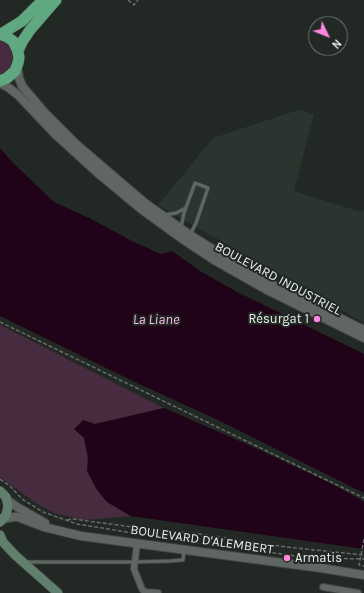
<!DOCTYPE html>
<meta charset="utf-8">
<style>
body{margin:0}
#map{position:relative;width:364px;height:593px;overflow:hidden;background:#222824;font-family:Karla,sans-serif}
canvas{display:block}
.north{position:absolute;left:308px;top:16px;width:40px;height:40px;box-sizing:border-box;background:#222824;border:1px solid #727874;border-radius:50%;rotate:133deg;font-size:11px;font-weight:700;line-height:16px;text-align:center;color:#ebefec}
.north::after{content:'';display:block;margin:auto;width:14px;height:18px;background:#ff85de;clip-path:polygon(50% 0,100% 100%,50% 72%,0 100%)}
</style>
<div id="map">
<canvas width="364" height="593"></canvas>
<div class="north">N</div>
</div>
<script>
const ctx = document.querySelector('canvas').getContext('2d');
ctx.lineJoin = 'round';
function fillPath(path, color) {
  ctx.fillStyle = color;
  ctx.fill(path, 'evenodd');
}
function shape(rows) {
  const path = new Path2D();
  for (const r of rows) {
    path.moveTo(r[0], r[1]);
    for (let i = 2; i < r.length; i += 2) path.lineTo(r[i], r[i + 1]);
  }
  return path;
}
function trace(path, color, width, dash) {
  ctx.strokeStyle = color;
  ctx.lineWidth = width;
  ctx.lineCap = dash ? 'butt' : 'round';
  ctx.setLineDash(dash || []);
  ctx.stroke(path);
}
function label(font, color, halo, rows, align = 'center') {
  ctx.font = font + ' Karla,sans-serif';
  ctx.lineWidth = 4;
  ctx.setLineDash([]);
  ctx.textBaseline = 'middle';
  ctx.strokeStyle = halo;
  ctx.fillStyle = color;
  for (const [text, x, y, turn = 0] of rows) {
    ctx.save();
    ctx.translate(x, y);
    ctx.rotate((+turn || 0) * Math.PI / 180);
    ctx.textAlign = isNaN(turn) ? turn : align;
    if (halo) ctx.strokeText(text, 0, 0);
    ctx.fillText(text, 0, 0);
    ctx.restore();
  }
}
const built = shape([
 [298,110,314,114,294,191,361,212,364,210,364,323,158,205,213,138]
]);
const green = shape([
 [0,40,10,47,13,57,10,68,6,72,0,75],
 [0,325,164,408,95,424,84,438,88,458,87,471,107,502,131,516,84,520,54,513,36,503,0,477]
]);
const water = shape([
 [0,148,12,162,54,202,91,219,132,241,161,254,172,251,200,271,237,292,364,354,364,493,216,419,139,384,0,316],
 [164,408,253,447,334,485,361,500,364,502,364,549,131,516,107,502,97,490,87,471,88,458,84,438,74,429,83,420,95,424]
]);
const path = shape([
 [128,0,134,5,138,0],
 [0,322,364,498],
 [0,479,10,486,22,499,43,512,77,524,164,538,311,558,364,559],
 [67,520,73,519,140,528,201,534,286,547,364,555],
 [364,539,359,565,364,566],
 [311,557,313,549]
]);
const service = shape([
 [165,215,176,213,186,208],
 [181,227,184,213,195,183,208,188,196,223,190,235],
 [27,562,134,562,170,561,183,560,184,551]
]);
const minor = shape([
 [137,544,134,569,142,589,145,592,158,593],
 [323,587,358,593]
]);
const tertiary = shape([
 [17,66,19,78,22,86,46,114,76,144,145,203,190,235,244,269,275,286,364,330],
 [0,83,9,88,18,95,55,134,100,175,141,209,181,238,214,260,267,290,364,338],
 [6,499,17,507,45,523],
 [3,519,13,517,18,517,44,527,81,536,321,568,364,575]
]);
const secondary = shape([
 [0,491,6,497,8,506,6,515,0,522],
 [0,535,3,542,15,555,58,593]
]);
const trunk = shape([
 [0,34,7,37,13,41,17,49,19,57,18,63,15,71,7,78,0,81],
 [1,34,22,21,43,0],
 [18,51,22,42,30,30,56,0]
]);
const markers = [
 [317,319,4,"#ff85de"],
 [287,558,4,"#ff85de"]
];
const streetNames = [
 ["BOULEVARD INDUSTRIEL",278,279,28],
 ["BOULEVARD D'ALEMBERT",202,540,8]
];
const poiNames = [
 ["Résurgat 1",309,319],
 ["Armatis",295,558,"left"]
];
const waterNames = [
 ["La Liane",156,320]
];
fillPath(built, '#29352e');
fillPath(green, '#472c3f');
fillPath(water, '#200219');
trace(service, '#414643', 4.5);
trace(minor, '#414643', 8);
trace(tertiary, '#414643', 10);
trace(secondary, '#414643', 10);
trace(trunk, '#414643', 12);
trace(path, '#666c68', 1.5, [4, 2]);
trace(service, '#606662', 3);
trace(minor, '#606662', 6);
trace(tertiary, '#606662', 8);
trace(secondary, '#607f6d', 9);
trace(trunk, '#5fa880', 11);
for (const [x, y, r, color] of markers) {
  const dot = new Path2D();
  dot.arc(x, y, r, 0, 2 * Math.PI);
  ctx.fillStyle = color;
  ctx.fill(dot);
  trace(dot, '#222824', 1.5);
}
label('13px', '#ebefec', '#222824', streetNames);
label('13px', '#ebefec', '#222824', poiNames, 'right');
label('italic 14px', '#fcb9e7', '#222824', waterNames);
</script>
